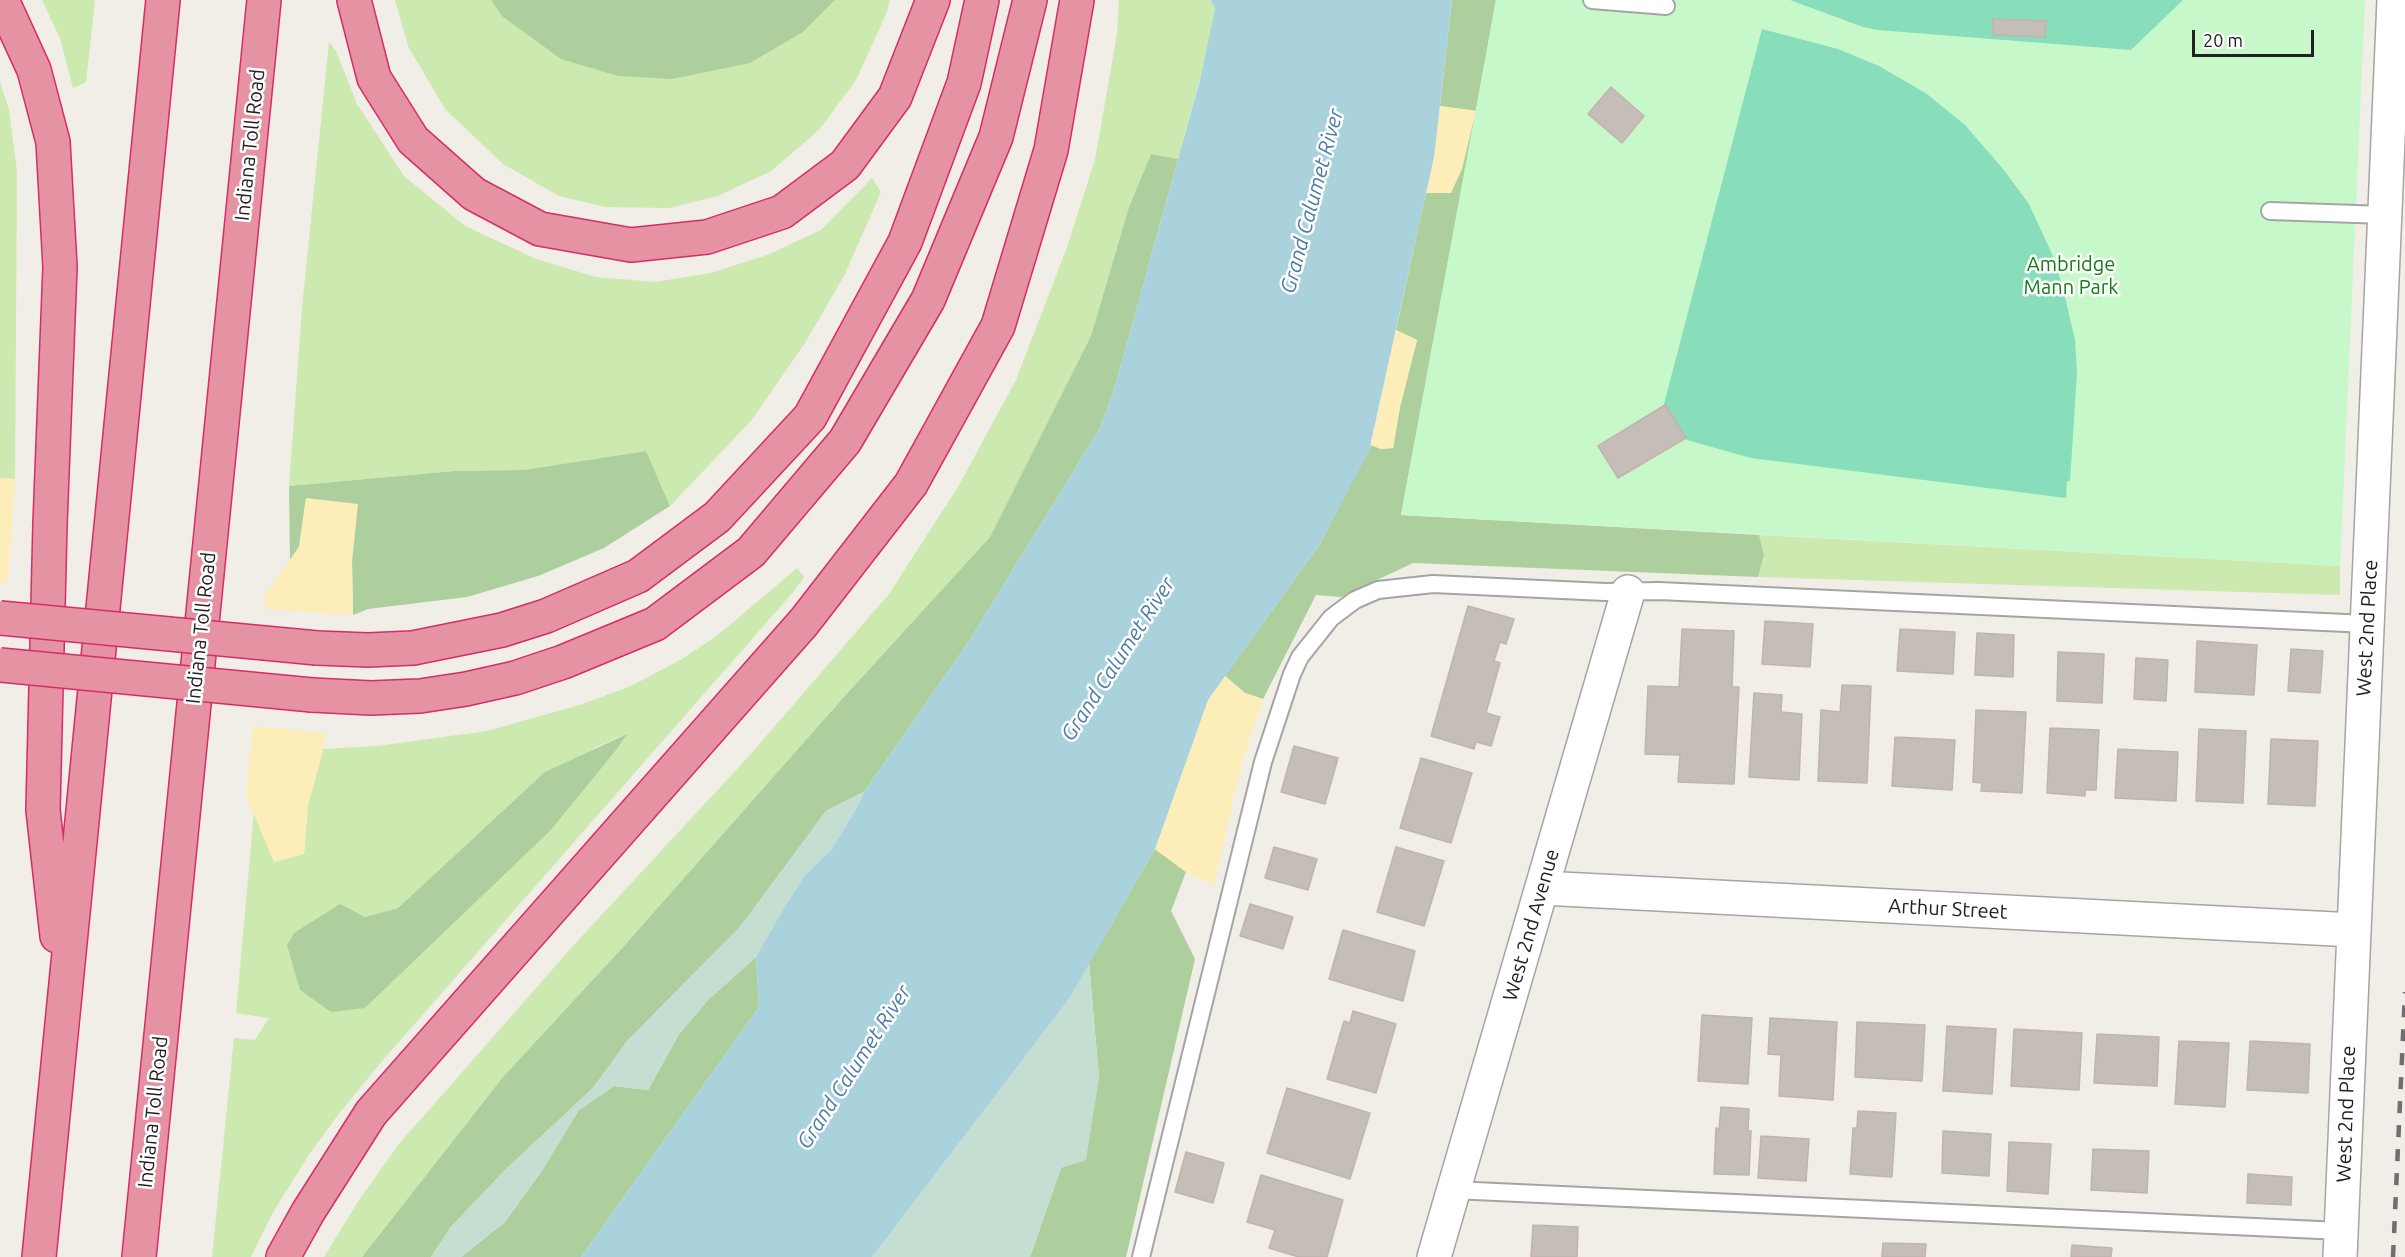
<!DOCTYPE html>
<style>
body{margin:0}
#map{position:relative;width:2405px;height:1257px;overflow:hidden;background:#f1ede7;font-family:Ubuntu,sans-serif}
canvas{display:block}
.scale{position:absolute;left:2192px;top:30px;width:122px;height:27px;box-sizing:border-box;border:3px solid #212121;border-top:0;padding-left:8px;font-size:18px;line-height:21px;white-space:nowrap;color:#212121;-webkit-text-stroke:4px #fff;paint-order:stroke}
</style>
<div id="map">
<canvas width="2405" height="1257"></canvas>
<div class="scale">20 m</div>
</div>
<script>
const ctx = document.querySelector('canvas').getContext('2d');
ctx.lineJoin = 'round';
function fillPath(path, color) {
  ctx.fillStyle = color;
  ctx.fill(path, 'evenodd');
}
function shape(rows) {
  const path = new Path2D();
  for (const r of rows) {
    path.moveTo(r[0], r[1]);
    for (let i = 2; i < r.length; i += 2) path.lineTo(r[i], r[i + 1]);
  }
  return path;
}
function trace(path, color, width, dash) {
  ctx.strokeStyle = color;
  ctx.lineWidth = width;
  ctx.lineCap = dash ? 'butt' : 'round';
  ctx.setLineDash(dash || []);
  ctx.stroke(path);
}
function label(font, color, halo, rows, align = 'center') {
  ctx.font = font + ' Ubuntu,sans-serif';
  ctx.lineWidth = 5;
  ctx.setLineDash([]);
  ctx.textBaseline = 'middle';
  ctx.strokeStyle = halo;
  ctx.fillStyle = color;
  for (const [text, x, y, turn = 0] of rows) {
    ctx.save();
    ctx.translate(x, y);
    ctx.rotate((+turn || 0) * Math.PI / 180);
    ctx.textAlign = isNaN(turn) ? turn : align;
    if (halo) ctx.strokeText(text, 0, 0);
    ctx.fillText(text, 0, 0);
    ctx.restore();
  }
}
const grass = shape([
 [42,0,95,0,86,82,73,88,60,38],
 [395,0,491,0,502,16,803,32,835,0,890,0,887,12,856,80,819,130,771,171,718,196,669,208,605,207,559,196,503,164,445,109,408,46],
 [1119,0,1211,0,1215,9,1206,56,1178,159,1151,154,1129,207,1091,336,990,537,843,698,624,946,503,1077,362,1257,324,1257,359,1200,399,1144,573,946,750,755,889,594,958,487,1016,380,1066,250,1095,160,1117,34],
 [329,42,336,51,357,104,404,176,465,226,536,259,596,277,655,282,711,273,767,255,821,230,872,178,881,192,844,276,805,343,751,421,670,506,646,451,524,470,455,471,289,486,302,308],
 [0,82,9,110,17,171,15,479,0,478],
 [1759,535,2340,566,2340,595,1758,577,1764,555],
 [797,568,804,577,795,590,383,1060,341,1111,308,1156,272,1214,251,1257,212,1257,234,1038,255,1040,269,1018,236,1013,254,812,274,862,304,854,308,805,323,749,378,746,487,731,583,704,633,685,682,659,718,635],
 [626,734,617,749,551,830,365,1008,339,904,365,917,398,908,473,839,594,748]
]);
const forest = shape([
 [491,0,835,0,803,32,750,63,672,79,618,76,561,59,502,16],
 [1452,0,1496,0,1476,111,1401,515,1759,535,1764,555,1758,577,1413,563,1341,597,1316,595,1263,699,1245,693,1225,676,1320,544,1371,445,1381,449,1393,448,1400,407,1417,340,1396,330,1426,193,1451,193,1476,111,1440,106],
 [1151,154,1178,159,1116,383,1100,428,969,641,864,792,826,811,740,927,628,1040,593,1088,504,1171,450,1228,431,1257,362,1257,503,1077,624,946,843,698,990,537,1091,336,1129,207],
 [646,451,670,506,604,548,538,576,467,597,368,609,353,615,352,562,306,499,299,547,290,560,289,486,455,471,524,470],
 [627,734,617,749,551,830,365,1008,331,1012,300,990,287,945,294,933,340,904,365,917,398,908,545,772],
 [1155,849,1186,872,1171,911,1195,959,1126,1257,1030,1257,1061,1168,1099,1078,1089,963],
 [756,957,759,1007,581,1257,461,1257,505,1222,541,1172,579,1110,614,1086,648,1090,679,1034,709,999]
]);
const wetland = shape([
 [864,792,856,809,832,849,804,876,756,957,709,999,679,1034,648,1090,614,1086,579,1110,541,1172,505,1222,461,1257,431,1257,450,1228,504,1171,593,1088,628,1040,740,927,826,811],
 [1089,963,1099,1078,1086,1160,1061,1168,1030,1257,872,1257,1069,999]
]);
const sand = shape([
 [1440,106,1476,111,1462,169,1451,193,1426,193,1434,157],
 [1396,330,1417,340,1400,407,1393,448,1381,449,1371,445],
 [0,478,15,479,8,583,0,582],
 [306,498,358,504,352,562,353,615,265,609,266,593,299,547],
 [1225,676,1245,693,1263,699,1243,758,1214,885,1186,872,1155,849,1208,700],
 [253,726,325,733,321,759,308,805,304,854,274,862,246,796]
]);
const park = shape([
 [1496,0,2365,0,2340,566,1401,515]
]);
const pitch = shape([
 [1790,0,2183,0,2131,50,1877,30,1863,27],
 [1762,29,1838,49,1879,66,1927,94,1965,125,2003,169,2029,204,2052,254,2062,284,2075,340,2077,373,2070,481,2067,481,2066,498,1751,458,1687,440,1664,404]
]);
const water = shape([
 [1211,0,1452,0,1434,157,1369,451,1320,544,1208,700,1155,849,1069,999,872,1257,581,1257,759,1007,756,957,779,917,804,876,832,849,856,809,864,792,969,641,1100,428,1116,383,1200,80,1215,9]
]);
const building = shape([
 [1993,19,2046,21,2045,37,1993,35,1993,19],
 [1611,87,1644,116,1622,143,1588,114,1611,87],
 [1665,405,1686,438,1618,478,1598,446,1665,405],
 [1468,606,1514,619,1506,644,1500,642,1494,661,1500,663,1486,713,1500,717,1491,746,1476,742,1474,749,1431,736,1468,606],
 [1765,621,1813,624,1810,667,1762,664,1765,621],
 [1682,629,1734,631,1732,687,1739,687,1734,784,1678,782,1680,755,1645,754,1648,686,1679,687,1682,629],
 [1900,629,1955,632,1953,674,1897,671,1900,629],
 [1977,633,2014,635,2013,677,1975,675,1977,633],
 [2197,641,2257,645,2254,695,2195,692,2197,641],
 [2291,649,2323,651,2320,693,2288,691,2291,649],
 [2058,652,2104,654,2102,703,2057,701,2058,652],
 [2136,658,2168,660,2166,701,2134,699,2136,658],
 [1842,685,1871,686,1867,783,1818,781,1821,710,1840,712,1842,685],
 [1754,693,1782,695,1781,712,1802,714,1799,780,1749,777,1754,693],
 [1976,710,2026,712,2022,793,1981,791,1982,783,1973,782,1976,710],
 [2050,728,2099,730,2096,790,2085,790,2085,796,2047,793,2050,728],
 [2199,729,2246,731,2243,803,2196,801,2199,729],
 [1895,737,1955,740,1952,790,1892,786,1895,737],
 [2271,739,2318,741,2315,806,2268,804,2271,739],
 [1294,746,1338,758,1325,804,1281,792,1294,746],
 [2118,749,2178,752,2176,801,2115,798,2118,749],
 [1421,758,1472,773,1451,843,1400,828,1421,758],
 [1274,847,1317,859,1308,890,1265,878,1274,847],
 [1396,847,1444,861,1424,926,1377,912,1396,847],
 [1250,904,1293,917,1283,949,1240,936,1250,904],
 [1343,930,1415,951,1403,1001,1329,979,1343,930],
 [1353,1011,1396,1024,1376,1093,1327,1079,1344,1021,1350,1023,1353,1011],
 [1702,1015,1752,1018,1748,1084,1698,1081,1702,1015],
 [1770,1018,1837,1022,1833,1100,1779,1096,1781,1055,1768,1054,1770,1018],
 [1857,1022,1925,1025,1922,1081,1855,1077,1857,1022],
 [1947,1026,1996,1029,1992,1094,1943,1091,1947,1026],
 [2014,1029,2082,1033,2079,1090,2011,1086,2014,1029],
 [2097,1034,2159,1037,2157,1086,2094,1083,2097,1034],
 [2179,1041,2229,1043,2225,1107,2175,1104,2179,1041],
 [2250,1041,2310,1044,2308,1093,2247,1090,2250,1041],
 [1287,1088,1370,1113,1350,1179,1267,1153,1287,1088],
 [1721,1107,1749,1109,1748,1131,1751,1131,1749,1175,1714,1174,1716,1128,1719,1129,1721,1107],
 [1858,1111,1896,1113,1892,1177,1850,1174,1853,1128,1857,1128,1858,1111],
 [1943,1131,1991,1134,1989,1176,1942,1173,1943,1131],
 [1761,1136,1809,1139,1806,1181,1758,1178,1761,1136],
 [2009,1142,2051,1144,2048,1194,2007,1191,2009,1142],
 [2093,1149,2149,1151,2147,1193,2091,1190,2093,1149],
 [1186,1152,1224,1163,1213,1203,1175,1192,1186,1152],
 [2248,1174,2292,1177,2291,1205,2247,1203,2248,1174],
 [1261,1175,1343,1200,1327,1257,1299,1257,1269,1248,1275,1230,1247,1222,1261,1175],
 [1533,1225,1578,1227,1577,1257,1531,1257,1533,1225],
 [1883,1243,1926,1244,1925,1257,1882,1257,1883,1243],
 [2072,1245,2112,1248,2111,1257,2071,1257,2072,1245]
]);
const lane = shape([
 [1592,0,1666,6],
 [2270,211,2385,215],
 [1453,1190,2341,1231],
 [1141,1257,1263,762,1292,674,1300,657,1331,618,1355,600,1378,590,1433,584,1605,592,1659,591,2367,624]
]);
const street = shape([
 [1542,888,2354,930],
 [1434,1257,1628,592],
 [2340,1257,2394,0]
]);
const highway = shape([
 [2,0,34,70,53,142,60,267,50,524,43,810,57,936],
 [354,0,374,78,413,140,474,194,540,229,631,245,707,237,782,212,845,165,895,97,933,0],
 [317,648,368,650,413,648,502,630,546,616,638,576,717,517,810,417,905,242,964,83,982,0],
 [312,695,371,698,420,696,466,689,515,678,563,662,655,624,751,552,845,441,928,300,996,137,1030,0],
 [39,1257,163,0],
 [139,1257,264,0],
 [283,1257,308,1212,371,1113,804,622,911,484,998,326,1051,150,1077,0]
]);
const rail = shape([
 [2393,1257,2405,992]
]);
const highwayBridge = shape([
 [0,618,317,648],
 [0,665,312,695]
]);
const streetNames = [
 ["Indiana Toll Road",250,145,-84],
 ["Indiana Toll Road",201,628,-84],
 ["West 2nd Place",2367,628,-87],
 ["Arthur Street",1948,909,3],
 ["West 2nd Avenue",1531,925,-74],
 ["Indiana Toll Road",153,1112,-84],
 ["West 2nd Place",2346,1114,-88]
];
const parkNames = [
 ["Ambridge",2071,264],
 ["Mann Park",2071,287]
];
const waterNames = [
 ["Grand Calumet River",1312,201,-75],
 ["Grand Calumet River",1118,659,-57],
 ["Grand Calumet River",854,1067,-57]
];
fillPath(grass, '#cce9af');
fillPath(forest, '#accf9d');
fillPath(wetland, '#c5ded2');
fillPath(sand, '#fdeeb9');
fillPath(park, '#c7f8ca');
fillPath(pitch, '#8db');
fillPath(water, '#a9d2dd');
fillPath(building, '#c5bdb7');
trace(building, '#c2b4aa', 1.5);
trace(lane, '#a5a5a5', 20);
trace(street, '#a5a5a5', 36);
trace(highway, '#d72c69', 36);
trace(lane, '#fff', 16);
trace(street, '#fff', 33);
trace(highway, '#e592a2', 33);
trace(rail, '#6f6f6f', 4.5, [12, 12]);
trace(highwayBridge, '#d72c69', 36, []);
trace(highwayBridge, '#e592a2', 33);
label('20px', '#212121', '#fff', streetNames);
label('20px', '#0f7e17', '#fff', parkNames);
label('italic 21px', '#4b7aa7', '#fff', waterNames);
</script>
